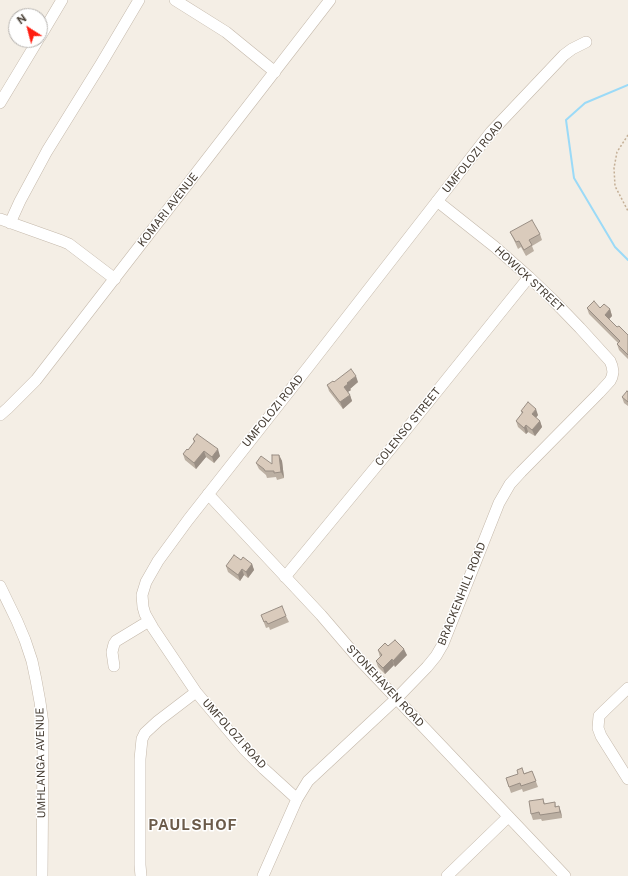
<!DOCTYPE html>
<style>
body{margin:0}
#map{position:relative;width:628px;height:876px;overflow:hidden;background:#f4eee5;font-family:"Public Sans",sans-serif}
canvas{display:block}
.north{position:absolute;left:8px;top:8px;width:40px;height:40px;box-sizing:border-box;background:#fff;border:1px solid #b5b2ae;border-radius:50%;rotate:324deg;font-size:11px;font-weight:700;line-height:16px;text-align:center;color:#473e34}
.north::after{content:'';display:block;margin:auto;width:14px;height:18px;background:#ff1e11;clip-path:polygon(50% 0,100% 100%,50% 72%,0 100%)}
</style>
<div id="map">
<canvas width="628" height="876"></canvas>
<div class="north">N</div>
</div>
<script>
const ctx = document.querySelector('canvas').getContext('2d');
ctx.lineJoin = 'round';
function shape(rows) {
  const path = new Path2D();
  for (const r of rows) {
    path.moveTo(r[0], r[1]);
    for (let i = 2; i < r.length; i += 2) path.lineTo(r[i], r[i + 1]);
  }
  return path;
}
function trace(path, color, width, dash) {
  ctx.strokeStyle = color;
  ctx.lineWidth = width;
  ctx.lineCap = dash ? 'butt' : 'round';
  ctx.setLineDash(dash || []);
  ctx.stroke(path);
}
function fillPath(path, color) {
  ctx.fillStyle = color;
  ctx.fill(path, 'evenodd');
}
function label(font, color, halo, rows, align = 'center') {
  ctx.font = font + ' "Public Sans",sans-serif';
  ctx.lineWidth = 3;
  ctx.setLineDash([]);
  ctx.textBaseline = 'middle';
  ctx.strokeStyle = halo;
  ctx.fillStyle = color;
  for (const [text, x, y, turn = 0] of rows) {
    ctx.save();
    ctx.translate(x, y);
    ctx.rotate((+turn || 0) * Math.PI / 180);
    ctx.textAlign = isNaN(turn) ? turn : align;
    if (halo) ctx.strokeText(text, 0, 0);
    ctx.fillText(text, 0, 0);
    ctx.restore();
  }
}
const stream = shape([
 [628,85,585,103,566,120,574,178,615,247,628,260]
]);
const path = shape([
 [628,135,617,152,614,168,615,186,628,211]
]);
const minor = shape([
 [175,0,226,32,275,72],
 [40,37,62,0],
 [0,103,38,40],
 [0,219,62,241,69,244,115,279],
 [10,223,20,201,47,151,101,64,139,0],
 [0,415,8,408,36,380,330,0],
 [208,494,321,615,357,657,565,876],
 [285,577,393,446,529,277],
 [0,586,17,621,25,640,32,661,36,680,40,702,43,724,43,747,42,876],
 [114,666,112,652,114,644,116,641,149,621],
 [628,688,605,710,599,716,598,728,601,736,628,779],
 [297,799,264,769,244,749,196,692,153,628,145,614,143,607,142,595,146,582,158,561,188,520,309,366,491,132,564,55,572,49,586,42],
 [141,876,140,865,140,759,142,739,145,733,158,721,196,692],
 [263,876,297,799,308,781,396,699,427,667,436,656,443,644,499,503,510,484,521,472,599,393,610,381,612,377,613,372,612,366,610,361,580,328,552,299,529,277,495,247,437,201],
 [447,876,508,817]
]);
const wall = shape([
 [510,232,540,234,542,240,532,246,534,251,526,256,521,247,518,249,513,238],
 [587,308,600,308,610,309,612,316,609,319,617,327,628,335,628,359,619,350,617,344,618,343,589,314],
 [334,382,358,382,350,389,351,390,348,392,350,395,352,401,343,409,329,391,327,385],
 [628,392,628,406,624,403,622,397],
 [521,411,538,415,536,418,540,421,542,427,535,436,528,432,526,434,518,427,516,421,522,414],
 [193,439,220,456,214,463,206,457,196,469,185,460,183,454,188,450,194,443],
 [279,455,282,461,284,478,277,480,276,477,267,478,266,475,259,469,256,463,272,464],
 [241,560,252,564,254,570,248,578,244,575,240,581,228,572,226,566],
 [261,615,286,616,289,622,270,630,269,627,266,628],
 [388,646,407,655,395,667,394,665,385,674,378,667,376,661,380,657,378,650],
 [532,771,538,787,523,792,522,789,511,793,506,778],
 [543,799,545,804,555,802,556,807,561,812,562,818,542,821,541,819,533,820,531,814]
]);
const shadedWall = shape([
 [610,309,612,316,607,321,605,315],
 [356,376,358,382,350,389,351,390,346,393,344,387,347,383],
 [350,395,352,401,343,409,340,402],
 [536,409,538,415,534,420,532,414],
 [540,421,542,427,535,436,532,430],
 [526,425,528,432,526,434,524,428],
 [218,449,220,456,214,463,212,457],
 [204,451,206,457,196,469,194,463],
 [279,455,282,461,284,478,281,472],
 [252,564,254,570,248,578,246,572],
 [242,569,244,575,240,581,238,575],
 [404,649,407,655,395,667,393,661],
 [392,659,394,665,385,674,383,668],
 [559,806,561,812,562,818,560,812]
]);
const building = shape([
 [532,220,540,234,529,240,532,245,524,250,519,241,516,242,510,232,532,220],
 [594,301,600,308,604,304,610,309,605,315,617,327,619,326,628,335,628,355,617,344,620,341,587,308,594,301],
 [351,369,356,376,347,383,348,384,344,387,350,395,340,402,327,385,333,381,334,382,351,369],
 [627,391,628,392,628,402,622,397,627,391],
 [528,402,536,409,532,414,540,421,532,430,526,425,524,428,516,421,523,412,521,411,528,402],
 [197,434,218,449,212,457,204,451,194,463,183,454,187,449,188,450,195,441,193,439,197,434],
 [272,455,279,455,281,472,274,473,274,471,265,471,264,469,256,463,261,456,272,464,272,455],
 [234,555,241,560,243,557,252,564,246,572,242,569,238,575,226,566,234,555],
 [282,606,286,616,268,624,266,621,264,622,261,615,282,606],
 [395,640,404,649,393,661,392,659,383,668,376,661,382,655,378,650,385,643,388,646,395,640],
 [522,768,524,774,532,771,536,781,521,786,520,783,509,787,506,778,518,774,517,770,522,768],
 [543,799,544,804,555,802,555,807,559,806,560,812,540,815,539,812,531,814,529,801,543,799]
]);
const streetNames = [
 ["UMFOLOZI ROAD",473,157,-51],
 ["KOMARI AVENUE",168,210,-52],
 ["HOWICK STREET",529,279,43],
 ["UMFOLOZI ROAD",273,411,-51],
 ["COLENSO STREET",408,427,-51],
 ["BRACKENHILL ROAD",462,594,-68],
 ["STONEHAVEN ROAD",385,686,47],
 ["UMFOLOZI ROAD",234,734,48],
 ["UMHLANGA AVENUE",41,763,-91]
];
const districtNames = [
 ["PAULSHOF",193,825]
];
trace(stream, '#9bdaf7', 2);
trace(minor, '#c4b8aa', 12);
trace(path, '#c4af96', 1.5, [2, 2]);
trace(minor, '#fff', 11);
fillPath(wall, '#bbafa2');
fillPath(shadedWall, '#998e84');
fillPath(building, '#dacbbc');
trace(building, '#998e84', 1);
label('11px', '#473e34', '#fff', streetNames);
ctx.letterSpacing = '1px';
label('bold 15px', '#6b5b4a', '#fff', districtNames);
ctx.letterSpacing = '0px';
</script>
